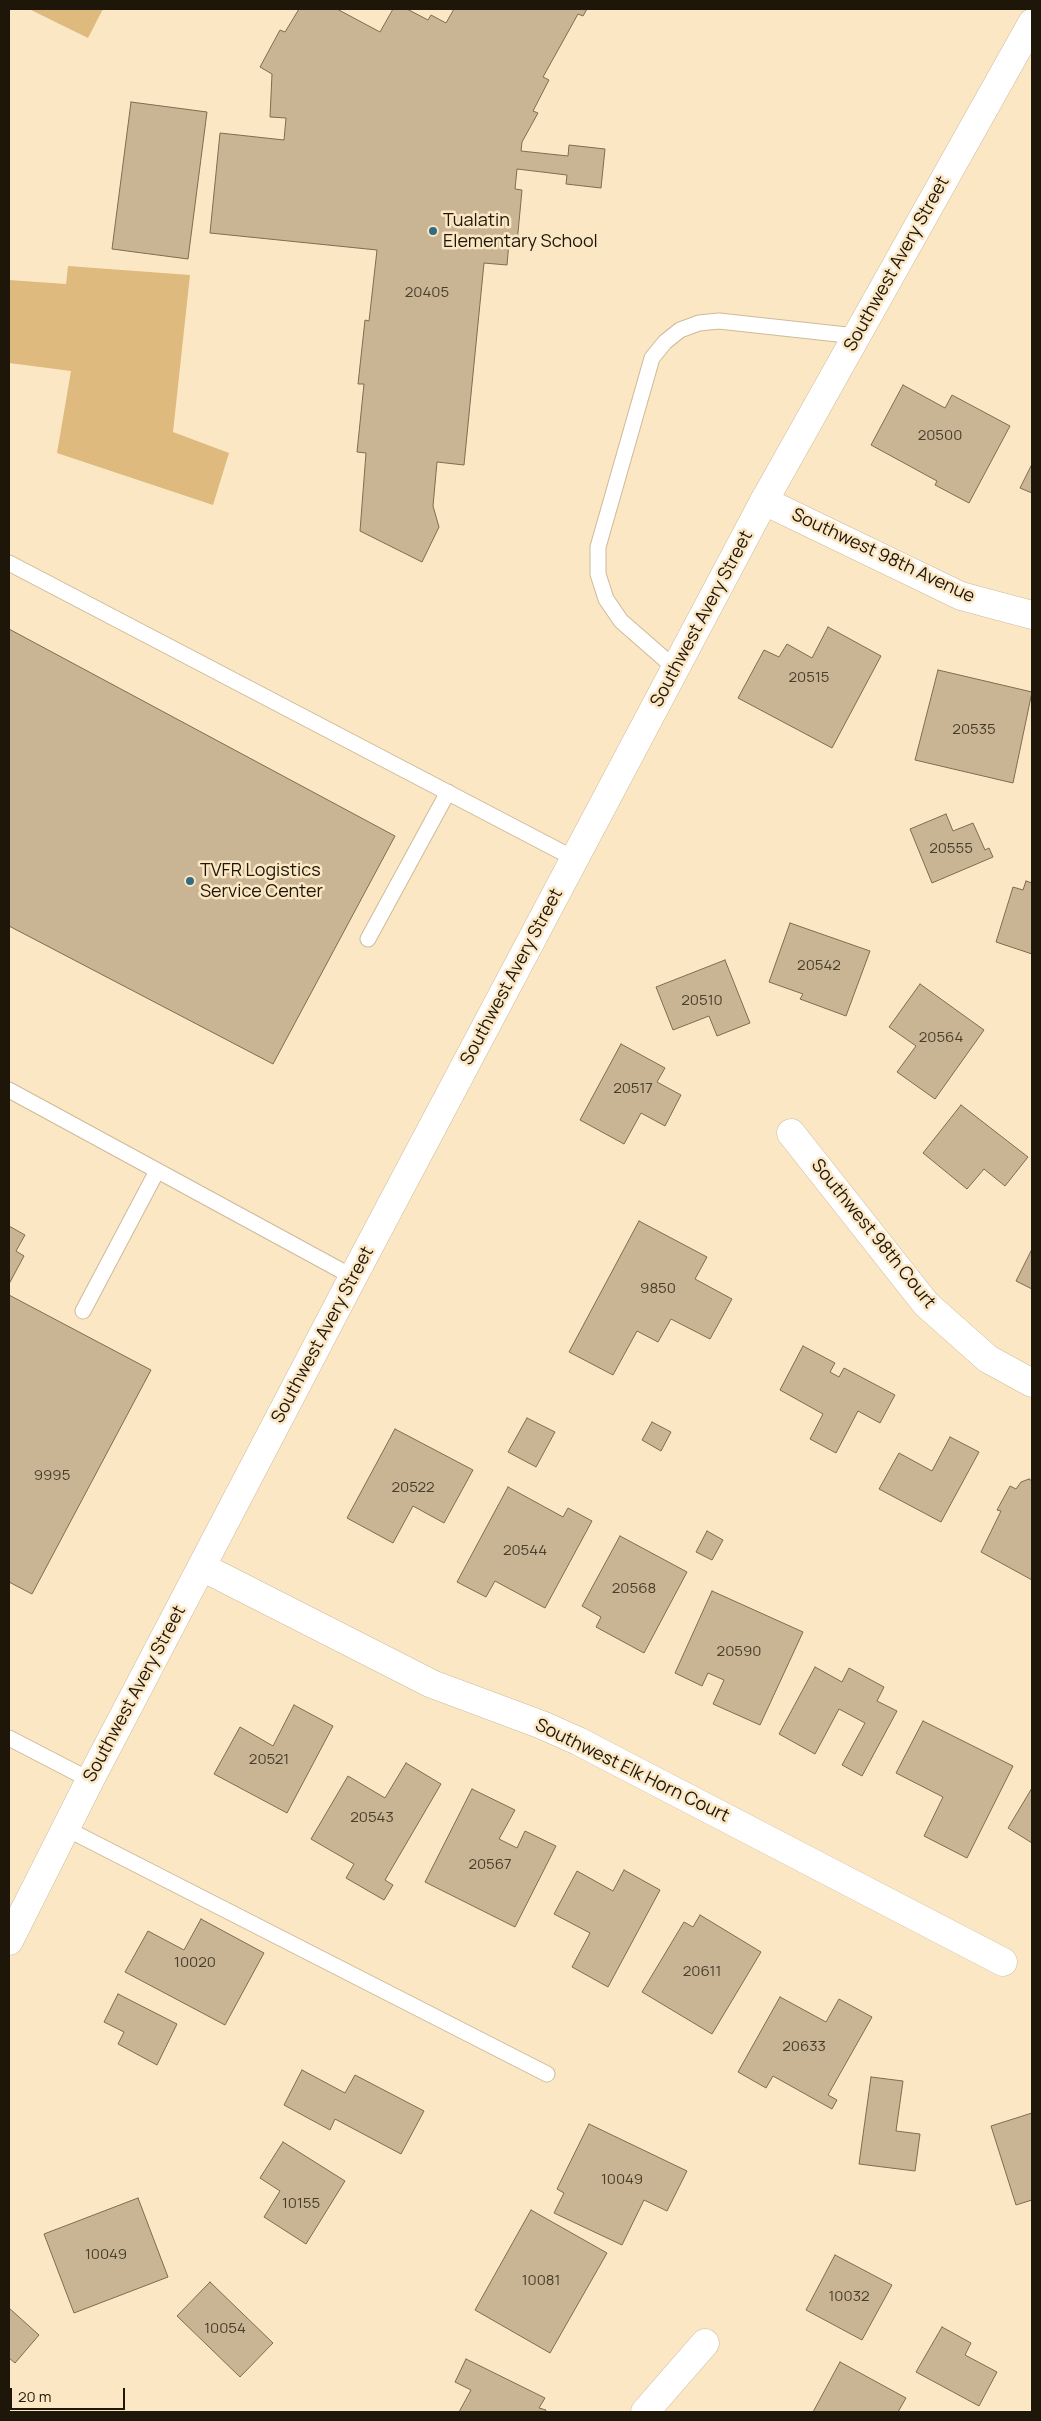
<!DOCTYPE html>
<style>
body{margin:0}
#map{position:relative;width:1041px;height:2421px;overflow:hidden;background:#fce7c5;font-family:Manrope,sans-serif}
canvas{display:block}
.frame{position:absolute;inset:0;border:10px solid #1d1609;pointer-events:none}
.scale{position:absolute;left:10px;top:2388px;width:115px;height:22px;box-sizing:border-box;border:2px solid #1d1609;border-top:0;padding-left:6px;font-size:15px;line-height:18px;white-space:nowrap;color:#1d1609;-webkit-text-stroke:4px #fce7c5;paint-order:stroke}
</style>
<div id="map">
<canvas width="1041" height="2421"></canvas>
<div class="frame"></div>
<div class="scale">20 m</div>
</div>
<script>
const ctx = document.querySelector('canvas').getContext('2d');
ctx.lineJoin = 'round';
function fillPath(path, color) {
  ctx.fillStyle = color;
  ctx.fill(path, 'evenodd');
}
function shape(rows) {
  const path = new Path2D();
  for (const r of rows) {
    path.moveTo(r[0], r[1]);
    for (let i = 2; i < r.length; i += 2) path.lineTo(r[i], r[i + 1]);
  }
  return path;
}
function trace(path, color, width, dash) {
  ctx.strokeStyle = color;
  ctx.lineWidth = width;
  ctx.lineCap = dash ? 'butt' : 'round';
  ctx.setLineDash(dash || []);
  ctx.stroke(path);
}
function label(font, color, halo, rows, align = 'center') {
  ctx.font = font + ' Manrope,sans-serif';
  ctx.lineWidth = 5;
  ctx.setLineDash([]);
  ctx.textBaseline = 'middle';
  ctx.strokeStyle = halo;
  ctx.fillStyle = color;
  for (const [text, x, y, turn = 0] of rows) {
    ctx.save();
    ctx.translate(x, y);
    ctx.rotate((+turn || 0) * Math.PI / 180);
    ctx.textAlign = isNaN(turn) ? turn : align;
    if (halo) ctx.strokeText(text, 0, 0);
    ctx.fillText(text, 0, 0);
    ctx.restore();
  }
}
const green = shape([
 [29,9,103,9,88,38],
 [68,266,190,275,173,432,229,453,213,505,57,453,71,371,9,363,9,280,66,284]
]);
const building = shape([
 [299,9,337,9,380,32,393,9,407,9,428,20,431,15,446,23,454,9,587,9,583,16,578,14,543,77,549,80,533,111,538,113,522,142,521,151,568,156,569,145,605,149,601,188,566,184,567,175,517,169,515,189,522,190,517,243,509,242,507,265,484,263,464,465,437,462,433,506,439,527,422,562,360,531,366,453,357,452,364,384,358,384,365,320,369,321,377,250,210,233,220,133,284,140,286,118,270,117,272,74,260,67,280,30,285,32,299,9],
 [131,102,207,112,188,259,112,249,131,102],
 [903,385,945,408,952,395,1010,426,969,503,935,485,937,481,871,445,903,385],
 [1032,464,1032,493,1020,488,1032,464],
 [828,627,881,656,832,748,738,698,764,650,779,657,787,644,812,658,828,627],
 [9,629,395,836,273,1064,9,926,9,629],
 [938,670,1032,692,1013,783,915,760,938,670],
 [946,814,953,831,973,823,985,850,989,848,993,857,932,883,910,829,946,814],
 [1026,881,1032,883,1032,954,996,942,1013,887,1023,890,1026,881],
 [790,923,870,951,846,1016,800,999,803,994,769,982,790,923],
 [725,960,750,1023,717,1036,709,1016,673,1030,656,987,725,960],
 [920,984,984,1030,935,1099,897,1072,916,1046,889,1027,920,984],
 [621,1044,665,1068,657,1082,681,1095,665,1126,641,1113,624,1144,580,1120,621,1044],
 [961,1105,1028,1157,1005,1186,984,1169,967,1189,923,1153,961,1105],
 [639,1221,707,1257,695,1279,732,1299,710,1339,671,1319,658,1342,637,1331,613,1375,569,1352,639,1221],
 [9,1226,25,1235,16,1251,24,1256,9,1284,9,1226],
 [1032,1249,1032,1289,1016,1281,1032,1249],
 [9,1295,151,1370,32,1594,9,1582,9,1295],
 [803,1346,835,1363,830,1372,839,1377,844,1368,895,1395,880,1423,858,1411,836,1453,810,1439,823,1414,780,1390,803,1346],
 [527,1418,555,1432,536,1467,508,1452,527,1418],
 [652,1422,671,1432,661,1451,642,1440,652,1422],
 [395,1429,473,1470,444,1523,413,1506,393,1543,347,1518,395,1429],
 [950,1437,979,1452,941,1522,879,1489,899,1453,932,1471,950,1437],
 [1029,1479,1032,1481,1032,1580,981,1552,1001,1511,997,1510,1010,1486,1016,1489,1021,1482,1029,1479],
 [508,1487,563,1517,568,1508,592,1521,545,1608,495,1581,486,1597,457,1582,508,1487],
 [707,1531,723,1540,712,1560,696,1552,707,1531],
 [620,1536,687,1572,644,1653,596,1627,601,1617,582,1606,620,1536],
 [712,1591,803,1632,760,1725,713,1704,724,1680,708,1673,702,1686,675,1673,712,1591],
 [815,1667,842,1682,849,1668,884,1687,877,1701,897,1711,862,1776,842,1765,865,1723,839,1709,815,1754,779,1734,815,1667],
 [294,1705,333,1726,287,1813,214,1774,240,1727,273,1746,294,1705],
 [923,1721,1013,1766,967,1858,924,1836,943,1797,896,1773,923,1721],
 [406,1763,441,1784,385,1880,393,1885,384,1900,346,1878,354,1864,311,1839,348,1776,385,1798,406,1763],
 [1032,1788,1032,1843,1008,1828,1032,1788],
 [472,1789,515,1810,499,1839,517,1848,525,1831,556,1846,515,1927,425,1882,472,1789],
 [624,1870,660,1890,608,1987,572,1967,590,1933,554,1914,577,1871,613,1891,624,1870],
 [700,1915,761,1952,712,2034,642,1992,684,1922,693,1927,700,1915],
 [201,1919,264,1953,225,2025,125,1972,148,1931,184,1950,201,1919],
 [118,1994,177,2024,157,2065,118,2044,124,2032,104,2022,118,1994],
 [780,1997,826,2022,839,1999,872,2017,828,2095,837,2100,832,2109,773,2076,766,2088,738,2072,780,1997],
 [302,2070,345,2093,355,2075,424,2111,401,2154,335,2119,330,2130,284,2105,302,2070],
 [871,2077,903,2081,896,2131,920,2134,915,2171,859,2164,871,2077],
 [1032,2113,1032,2200,1016,2205,991,2126,1032,2113],
 [589,2124,687,2171,667,2211,644,2200,622,2245,554,2213,564,2193,557,2189,589,2124],
 [283,2142,345,2181,306,2244,264,2217,280,2191,260,2178,283,2142],
 [138,2198,168,2277,74,2313,44,2234,138,2198],
 [531,2210,607,2253,550,2353,475,2310,531,2210],
 [835,2255,892,2285,862,2340,806,2310,835,2255],
 [210,2282,273,2343,240,2377,177,2316,210,2282],
 [9,2308,39,2335,15,2363,9,2358,9,2308],
 [942,2327,971,2343,965,2355,997,2372,979,2406,916,2372,942,2327],
 [466,2359,545,2398,539,2408,546,2410,545,2412,459,2412,471,2390,455,2382,466,2359],
 [840,2362,906,2398,898,2412,813,2412,840,2362]
]);
const lane = shape([
 [9,563,575,859],
 [676,669,621,621,606,599,598,574,598,547,652,358,665,342,680,330,699,323,719,321,856,336],
 [368,939,448,792],
 [9,1090,353,1277],
 [83,1311,157,1171],
 [9,1738,90,1780],
 [65,1828,547,2074]
]);
const street = shape([
 [764,501,961,596,1032,615],
 [791,1133,926,1304,988,1359,1032,1383],
 [202,1567,432,1684,542,1725,578,1741,1003,1962],
 [645,2412,705,2343]
]);
const secondary = shape([
 [9,1941,90,1780,353,1277,764,501,1032,23]
]);
const markers = [
 [433,231,5,"#326b84"],
 [190,881,5,"#326b84"]
];
const numberNames = [
 ["20405",427,293],
 ["20500",940,436],
 ["20515",809,678],
 ["20535",974,730],
 ["20555",951,849],
 ["20542",819,966],
 ["20510",702,1001],
 ["20564",941,1038],
 ["20517",633,1089],
 ["9850",658,1289],
 ["9995",52,1476],
 ["20522",413,1488],
 ["20544",525,1551],
 ["20568",634,1589],
 ["20590",739,1652],
 ["20521",269,1760],
 ["20543",372,1818],
 ["20567",490,1865],
 ["10020",195,1963],
 ["20611",702,1972],
 ["20633",804,2047],
 ["10049",622,2180],
 ["10155",301,2204],
 ["10049",106,2255],
 ["10081",541,2281],
 ["10032",849,2297],
 ["10054",225,2329]
];
const poiNames = [
 ["Tualatin",443,221],
 ["Elementary School",443,242],
 ["TVFR Logistics",200,871],
 ["Service Center",200,892]
];
const streetNames = [
 ["Southwest Avery Street",897,264,-61],
 ["Southwest 98th Avenue",883,556,25],
 ["Southwest Avery Street",702,619,-62],
 ["Southwest Avery Street",512,977,-62],
 ["Southwest 98th Court",873,1234,51],
 ["Southwest Avery Street",323,1335,-62],
 ["Southwest Avery Street",135,1694,-62],
 ["Southwest Elk Horn Court",632,1771,26]
];
fillPath(green, '#deba7e');
fillPath(building, '#c9b494');
trace(building, '#7f6c4e', 1);
trace(lane, '#ceba99', 17);
trace(street, '#ceba99', 29);
trace(secondary, '#ceba99', 29);
trace(lane, '#fff', 15);
trace(street, '#fff', 28);
trace(secondary, '#fff', 28);
for (const [x, y, r, color] of markers) {
  const dot = new Path2D();
  dot.arc(x, y, r, 0, 2 * Math.PI);
  ctx.fillStyle = color;
  ctx.fill(dot);
  trace(dot, '#fce7c5', 2);
}
label('15px', '#483e2c', null, numberNames);
label('18px', '#1d1609', '#fce7c5', poiNames, 'left');
label('18px', '#1d1609', '#fce7c5', streetNames);
</script>
